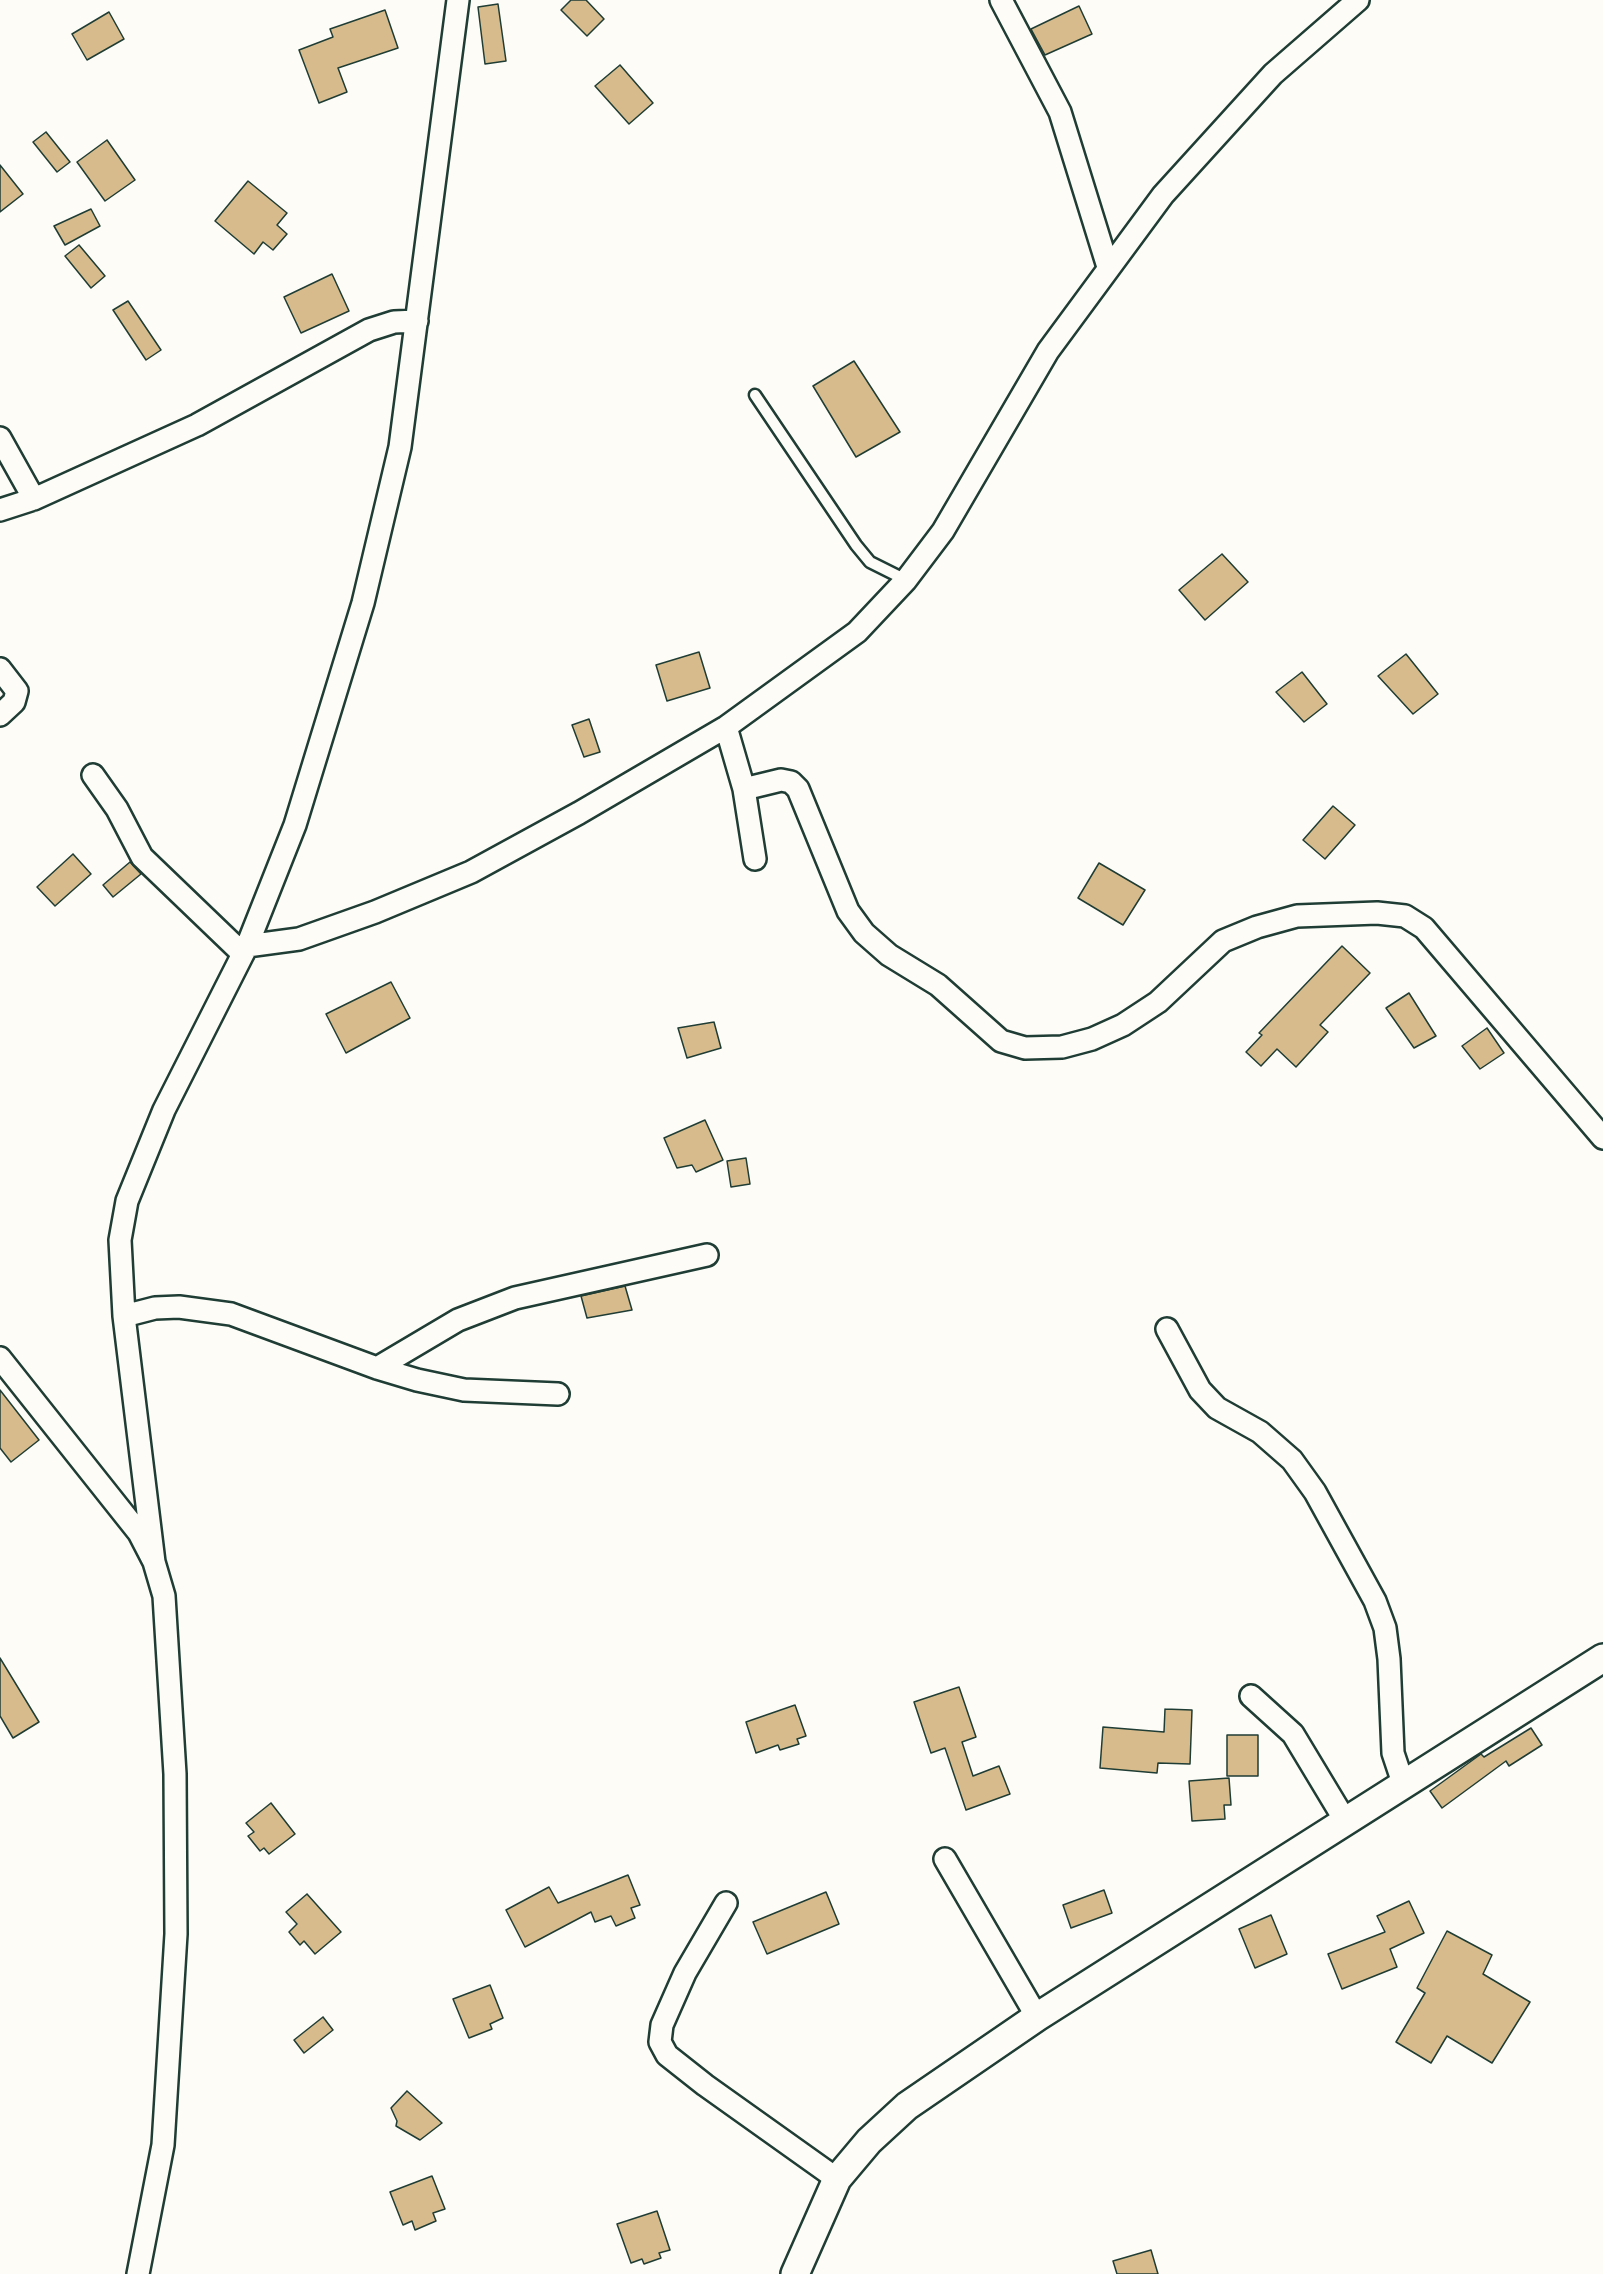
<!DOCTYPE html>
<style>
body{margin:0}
canvas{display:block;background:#fdfcf7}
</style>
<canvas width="1603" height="2274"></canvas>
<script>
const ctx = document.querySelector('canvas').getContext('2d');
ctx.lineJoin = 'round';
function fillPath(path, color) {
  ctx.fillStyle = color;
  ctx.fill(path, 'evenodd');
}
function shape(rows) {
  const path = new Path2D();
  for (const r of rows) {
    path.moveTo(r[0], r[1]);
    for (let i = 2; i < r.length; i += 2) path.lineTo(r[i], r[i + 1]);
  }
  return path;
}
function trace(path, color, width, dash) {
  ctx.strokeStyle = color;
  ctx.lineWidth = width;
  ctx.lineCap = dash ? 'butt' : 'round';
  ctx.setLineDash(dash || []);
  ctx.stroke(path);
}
const building = shape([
 [571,0,586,0,604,19,587,36,561,10,571,0],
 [498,4,506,61,485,64,478,7,498,4],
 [1079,6,1092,34,1045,55,1031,29,1079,6],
 [385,10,398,48,338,68,347,92,319,103,299,50,333,37,330,29,385,10],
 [109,12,124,39,87,60,72,34,109,12],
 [620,65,653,103,629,124,595,86,620,65],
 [46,132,70,162,57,172,33,142,46,132],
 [107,140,135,180,105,201,77,162,107,140],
 [0,165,23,194,0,212,0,165],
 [248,181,287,213,277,225,287,234,273,250,263,242,254,254,215,221,248,181],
 [91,209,100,226,65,245,54,226,91,209],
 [79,245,105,276,91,288,65,256,79,245],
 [332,274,349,311,301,333,284,297,332,274],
 [128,301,161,350,146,360,113,310,128,301],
 [854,361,900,432,856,457,813,386,854,361],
 [1222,554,1248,582,1205,620,1179,590,1222,554],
 [699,652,710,688,667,701,656,665,699,652],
 [1406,654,1438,694,1413,714,1378,676,1406,654],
 [1302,672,1327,704,1304,722,1276,692,1302,672],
 [589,719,600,752,584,757,572,725,589,719],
 [1333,806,1355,825,1325,859,1303,840,1333,806],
 [73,854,91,874,55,906,37,887,73,854],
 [130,862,141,874,113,897,103,885,130,862],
 [1099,863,1145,890,1123,925,1078,898,1099,863],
 [1342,946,1370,973,1320,1025,1328,1032,1296,1067,1277,1049,1261,1066,1246,1052,1262,1035,1259,1033,1342,946],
 [391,982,410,1018,346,1053,326,1014,391,982],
 [1409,993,1436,1036,1414,1048,1386,1008,1409,993],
 [714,1022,721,1048,687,1058,678,1028,714,1022],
 [1487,1028,1504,1053,1480,1069,1462,1046,1487,1028],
 [705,1120,723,1160,696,1172,692,1165,677,1168,664,1138,705,1120],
 [746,1158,750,1184,731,1187,727,1161,746,1158],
 [625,1286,632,1310,587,1318,581,1296,625,1286],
 [0,1390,39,1440,11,1462,0,1448,0,1390],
 [0,1658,39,1722,13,1738,0,1716,0,1658],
 [959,1687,976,1737,962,1742,973,1776,999,1766,1010,1794,966,1810,945,1748,931,1753,914,1702,959,1687],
 [795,1705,806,1736,797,1739,799,1744,780,1750,778,1745,756,1753,746,1722,795,1705],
 [1165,1709,1192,1710,1190,1764,1158,1763,1157,1773,1100,1768,1103,1727,1164,1732,1165,1709],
 [1531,1728,1542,1745,1509,1766,1506,1761,1442,1808,1430,1791,1481,1754,1484,1757,1531,1728],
 [1227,1735,1258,1735,1258,1776,1227,1776,1227,1735],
 [1229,1778,1231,1805,1224,1805,1225,1819,1192,1821,1189,1781,1229,1778],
 [271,1803,295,1834,269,1854,264,1848,260,1851,248,1836,254,1832,246,1823,271,1803],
 [628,1875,640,1905,631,1908,635,1918,616,1926,611,1916,595,1922,591,1912,525,1947,506,1910,549,1887,558,1903,628,1875],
 [1104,1890,1112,1913,1071,1928,1063,1905,1104,1890],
 [826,1892,839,1924,767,1954,753,1922,826,1892],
 [307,1894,341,1932,315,1954,304,1941,300,1945,289,1932,297,1924,286,1912,307,1894],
 [1409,1901,1424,1933,1390,1949,1397,1967,1342,1989,1328,1954,1385,1932,1377,1916,1409,1901],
 [1271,1915,1287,1954,1255,1968,1239,1929,1271,1915],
 [1447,1931,1492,1955,1483,1974,1530,2002,1492,2063,1447,2036,1431,2063,1396,2042,1425,1993,1417,1988,1447,1931],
 [490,1985,503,2018,490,2024,492,2029,469,2038,453,1999,490,1985],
 [323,2017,333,2030,304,2053,294,2040,323,2017],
 [407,2091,442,2123,420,2140,396,2126,397,2121,391,2108,407,2091],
 [432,2176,445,2209,433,2213,436,2221,415,2230,412,2221,403,2225,390,2192,432,2176],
 [657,2211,670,2250,659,2253,661,2258,644,2264,642,2259,631,2263,617,2224,657,2211],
 [1151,2250,1158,2274,1117,2274,1113,2261,1151,2250]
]);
const service = shape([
 [755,395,856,545,870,562,906,580]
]);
const minor = shape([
 [1001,0,1060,112,1108,267],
 [0,438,34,499],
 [0,510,34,499,197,425,369,330,394,322,417,321],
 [0,669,17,691,14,702,0,715],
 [726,727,744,789,755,859],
 [93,775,117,809,142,857,243,954],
 [744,789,781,780,791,782,798,789,848,911,864,933,889,955,938,985,1001,1041,1025,1048,1062,1047,1092,1039,1123,1025,1158,1002,1223,941,1257,927,1297,916,1377,913,1405,916,1424,928,1603,1138],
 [247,946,299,939,375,912,471,872,579,813,726,727,857,632,906,580,943,531,1048,351,1163,195,1273,74,1358,0],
 [124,1316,155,1308,179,1307,231,1314,377,1368,417,1380,464,1390,558,1394],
 [1167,1329,1200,1390,1217,1408,1260,1432,1292,1460,1315,1492,1375,1601,1385,1628,1389,1659,1393,1753,1404,1786],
 [0,1358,139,1533,154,1562,164,1596,175,1774,176,1934,163,2145,138,2274],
 [377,1368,458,1320,515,1298,707,1255],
 [154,1562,124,1316,120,1240,127,1201,164,1110,247,946,295,825,363,603,400,447,458,0],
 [1251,1696,1293,1734,1346,1822],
 [945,1859,1037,2017],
 [726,1903,685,1973,662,2025,660,2042,667,2055,705,2085,837,2179]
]);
const tertiary = shape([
 [795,2274,837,2179,869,2141,907,2106,1037,2017,1603,1658]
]);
fillPath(building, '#d7bb8c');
trace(building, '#1f3d34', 1.5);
trace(service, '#1f3d34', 15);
trace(minor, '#1f3d34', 26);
trace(tertiary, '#1f3d34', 32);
trace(service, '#fdfcf7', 10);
trace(minor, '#fdfcf7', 21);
trace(tertiary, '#fdfcf7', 27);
</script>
